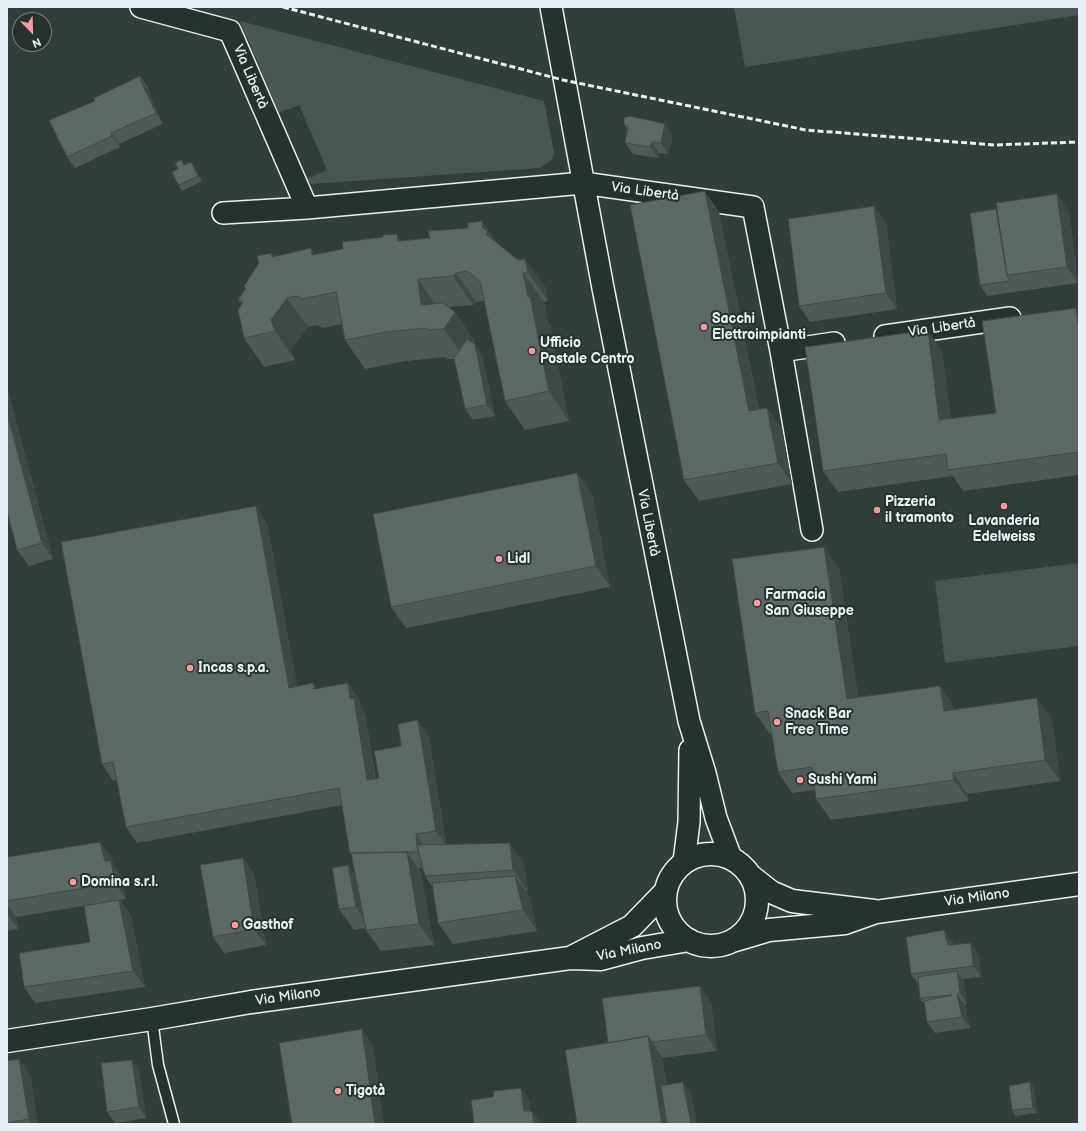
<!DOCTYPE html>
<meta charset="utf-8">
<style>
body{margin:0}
#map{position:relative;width:1086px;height:1131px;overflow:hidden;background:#323e39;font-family:"Balsamiq Sans",sans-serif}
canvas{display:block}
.frame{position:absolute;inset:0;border:8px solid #e8f1f8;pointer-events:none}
.north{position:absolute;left:12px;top:12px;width:40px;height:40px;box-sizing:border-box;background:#26332d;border:1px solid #747f7e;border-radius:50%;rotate:157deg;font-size:11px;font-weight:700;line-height:16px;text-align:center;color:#e8f1f8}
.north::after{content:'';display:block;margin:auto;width:14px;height:18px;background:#ff9aa2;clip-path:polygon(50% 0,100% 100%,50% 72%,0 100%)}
</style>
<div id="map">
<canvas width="1086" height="1131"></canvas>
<div class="frame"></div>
<div class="north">N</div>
</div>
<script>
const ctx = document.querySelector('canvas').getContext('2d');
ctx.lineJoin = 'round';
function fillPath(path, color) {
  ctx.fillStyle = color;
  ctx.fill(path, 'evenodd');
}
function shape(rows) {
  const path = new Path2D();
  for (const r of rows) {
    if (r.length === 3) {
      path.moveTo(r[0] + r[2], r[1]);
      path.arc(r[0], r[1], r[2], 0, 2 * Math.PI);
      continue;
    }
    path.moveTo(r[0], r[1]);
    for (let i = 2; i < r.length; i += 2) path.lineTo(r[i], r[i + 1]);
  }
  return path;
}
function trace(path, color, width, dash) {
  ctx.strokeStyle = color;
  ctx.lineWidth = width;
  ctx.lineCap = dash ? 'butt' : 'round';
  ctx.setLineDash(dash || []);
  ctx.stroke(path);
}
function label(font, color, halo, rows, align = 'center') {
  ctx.font = font + ' "Balsamiq Sans",sans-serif';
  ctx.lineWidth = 4;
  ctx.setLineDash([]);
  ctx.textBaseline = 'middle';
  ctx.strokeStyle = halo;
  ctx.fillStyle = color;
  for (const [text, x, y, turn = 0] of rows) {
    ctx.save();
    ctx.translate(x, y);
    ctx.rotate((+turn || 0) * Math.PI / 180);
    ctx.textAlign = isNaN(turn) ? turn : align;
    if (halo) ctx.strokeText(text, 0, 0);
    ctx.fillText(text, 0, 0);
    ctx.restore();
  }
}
const green = shape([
 [734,7,1079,7,1079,15,745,67],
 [240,21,544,101,554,152,552,160,540,168,311,184,307,179,327,170,299,105,279,113],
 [1079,563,1079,646,945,663,935,581]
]);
const service = shape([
 [152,1019,158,1065,174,1124]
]);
const minor = shape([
 [141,7,230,31,307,208],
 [551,7,603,288,689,721,705,773,716,818,731,858],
 [223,213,307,208,583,183,753,207,781,351,812,530],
 [885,336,1010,318],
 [781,351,834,343],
 [684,862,689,822,690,750]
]);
const secondary = shape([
 [711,900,46],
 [752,877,771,892,792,901,874,911],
 [732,941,769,930,845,923,876,912,1079,884],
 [572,957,632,926,666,891],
 [7,1041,152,1019,251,1002,570,958,601,959,642,948,689,940]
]);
const rail = shape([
 [283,7,563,80,806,130,994,145,1079,142]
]);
const wall = shape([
 [140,76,149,89,148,90,163,124,119,144,120,147,75,168,67,157,95,101],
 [624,125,673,135,668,154,659,153,658,158,633,154,625,143,627,130],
 [181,160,185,165,191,162,195,168,202,181,182,191,178,185,178,169],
 [1069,210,1078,283,987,296,980,285],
 [719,212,759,409,767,408,782,429,792,484,699,501,684,480],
 [886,222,897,309,810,322,799,306],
 [402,240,499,245,546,288,548,301,544,302,548,322,550,325,569,421,525,430,505,401,484,301,476,302,473,305,449,307,455,312,475,341,473,344,482,355,495,416,473,420,465,409,455,359,447,359,446,357,406,361,365,369,345,340,342,324,322,328,318,325,308,327,291,350,295,360,264,367,244,338,242,304,238,300,245,289,244,286,271,253,274,257,315,254],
 [1076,308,1079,313,1079,475,963,491,953,476,838,492,823,471,942,351,951,419,996,413],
 [7,387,53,559,29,566,17,550,7,511],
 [577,473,592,494,610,587,406,628,391,607],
 [267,523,297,686,318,689,348,683,359,699,360,707,365,714,376,779,379,778,401,746,429,737,446,844,524,864,528,891,526,891,530,897,537,931,453,944,438,923,433,888,425,876,422,868,418,868,421,873,434,945,381,951,366,930,366,928,354,930,339,909,348,865,355,875,352,857,350,854,342,805,137,843,126,827,117,780,113,781,102,764],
 [824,547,839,568,858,697,940,686,954,707,955,710,1037,698,1052,719,1060,781,967,794,969,801,831,820,816,799,815,790,792,793,778,772,771,734,770,734,755,713],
 [7,857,112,858,113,864,122,877,126,899,120,900,131,916,145,987,35,1003,24,987,90,942,84,906,16,917,18,929,7,931],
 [243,858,254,874,266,945,224,953,213,937],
 [952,941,953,944,979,954,981,977,962,979,964,982,967,1004,965,1005,970,1028,935,1033,927,1022,925,1005,920,998,918,984,911,974],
 [700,986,711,1002,717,1051,662,1058,667,1085,691,1093,697,1124,608,1043],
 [132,1060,139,1071,146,1118,115,1123,107,1112],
 [7,1061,30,1075,38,1124,7,1124],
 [1030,1082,1034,1088,1037,1113,1016,1116,1012,1110]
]);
const shadedWall = shape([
 [140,79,148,90,163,124,156,113],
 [665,124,673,135,668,154,661,143],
 [111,133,119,144,120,147,112,136],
 [652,142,659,153,658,158,650,147],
 [191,162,195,168,202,181,198,176],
 [705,191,719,212,763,432,749,411],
 [1057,194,1069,210,1078,283,1067,267],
 [874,206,886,222,897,309,886,293],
 [482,221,503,250,486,234,483,228],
 [397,234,417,263,398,241],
 [311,248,331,277,312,255],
 [525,259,546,288,548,301,528,272],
 [456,273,476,302,473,305,453,276],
 [523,273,544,302,548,322,550,325,569,421,549,391],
 [418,279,438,308,421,305],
 [287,298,308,327,291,350,295,360,275,331,271,320],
 [1076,308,1079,313,1079,331],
 [455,312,475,341,464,358,444,329],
 [928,330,942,351,954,441,939,420],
 [475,344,482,355,495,416,487,405],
 [7,387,53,559,42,543,7,413],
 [767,408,782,429,792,484,778,463],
 [577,473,592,494,610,587,596,566],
 [256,506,267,523,301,704,289,688],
 [824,547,839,568,862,720,847,699],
 [313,683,325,699,314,689],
 [348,683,359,699,360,707,365,714,378,797,367,780,350,699],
 [940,686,954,707,959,732,944,711],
 [1037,698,1052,719,1060,781,1045,760],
 [418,720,429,737,447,847,436,831],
 [953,773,967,794,969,801,954,780],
 [416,834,427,851,418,852],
 [100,842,112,858,113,864,122,877,126,899,115,883,105,861],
 [510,843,524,864,528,891,513,870],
 [407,852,421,873,434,945,419,924],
 [243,858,254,874,266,945,254,929],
 [348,865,363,886,370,928,356,907],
 [515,876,530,897,537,931,523,910],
 [119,900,131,916,145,987,133,971],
 [7,904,16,917,18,929,7,913],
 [944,930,952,941,956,956,948,945],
 [971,943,979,954,981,977,973,966],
 [957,971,964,982,967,1004,960,993],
 [700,986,711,1002,717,1051,706,1035],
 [957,994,965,1005,970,1028,962,1017],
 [362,1029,373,1045,384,1124,375,1124],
 [648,1036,662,1057,673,1124,662,1124],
 [19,1059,30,1075,38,1124,33,1124,29,1119],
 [132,1060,139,1071,146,1118,139,1107],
 [683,1082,691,1093,697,1124,691,1124],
 [1030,1082,1034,1088,1037,1113,1033,1108],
 [521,1088,529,1099,532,1122,524,1111],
 [532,1111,540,1122,540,1124,534,1124]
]);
const building = shape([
 [140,76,141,78,140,79,156,113,111,133,112,136,67,157,49,120,95,101,94,98,140,76],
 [630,116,665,124,661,143,652,142,650,147,625,143,628,127,624,125,624,118,630,116],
 [181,160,184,165,191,162,198,176,178,185,172,172,178,169,175,163,181,160],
 [705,191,749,411,767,408,778,463,684,480,630,205,705,191],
 [1057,194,1067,267,1007,275,996,203,1057,194],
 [874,206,886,293,799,306,788,219,874,206],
 [996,209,1007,275,1010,281,980,285,970,213,996,209],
 [482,221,483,228,488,232,486,234,518,260,525,259,528,272,523,273,528,297,530,296,549,391,505,401,480,281,467,271,456,273,453,276,418,279,421,305,443,303,455,312,444,329,427,330,426,328,386,332,345,340,336,292,302,299,297,296,287,298,271,320,275,331,244,338,238,310,243,302,238,300,246,288,244,286,259,263,257,256,271,253,272,257,311,248,312,255,343,249,342,242,383,237,383,235,397,234,398,241,430,238,428,231,468,228,468,223,482,221],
 [1076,308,1079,331,1079,452,948,470,946,454,823,471,805,347,928,330,939,420,996,413,982,321,1076,308],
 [467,339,475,344,487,405,465,409,454,358,467,339],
 [7,413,42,543,17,550,7,511,7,413],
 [577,473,596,566,391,607,373,514,577,473],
 [256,506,289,688,313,683,314,689,348,683,350,699,354,698,367,780,379,778,374,751,401,746,398,724,418,720,436,831,416,834,417,845,418,852,351,853,351,854,350,854,339,788,126,827,113,762,102,764,61,542,256,506],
 [824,547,847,699,940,686,944,711,1037,698,1045,760,953,773,954,780,816,799,812,767,778,772,768,711,755,713,732,559,824,547],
 [100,842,105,861,111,861,115,883,7,901,7,857,100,842],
 [510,843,513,870,425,876,417,845,510,843],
 [407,852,419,924,366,930,351,853,407,852],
 [243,858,254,929,213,937,200,865,243,858],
 [348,865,356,907,339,909,332,868,348,865],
 [515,876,523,910,438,923,432,883,515,876],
 [119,900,133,971,24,987,19,953,90,942,84,906,119,900],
 [944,930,948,945,971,943,973,966,911,974,906,937,944,930],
 [957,971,960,993,957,994,962,1017,927,1022,924,1001,952,995,920,998,918,977,957,971],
 [700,986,706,1035,652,1042,648,1036,608,1043,602,998,700,986],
 [362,1029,375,1124,292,1124,279,1043,362,1029],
 [648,1036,662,1124,577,1124,565,1050,648,1036],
 [19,1059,29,1119,7,1123,7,1061,19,1059],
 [132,1060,139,1107,107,1112,101,1063,132,1060],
 [683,1082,691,1124,667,1124,661,1086,683,1082],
 [1030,1082,1033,1108,1012,1110,1009,1086,1030,1082],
 [521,1088,524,1111,532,1111,534,1124,474,1124,471,1100,493,1097,494,1091,521,1088]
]);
const markers = [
 [704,327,4,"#ff9aa2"],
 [532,351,4,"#ff9aa2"],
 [1004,506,4,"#ff9aa2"],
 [877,510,4,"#ff9aa2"],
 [499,559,4,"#ff9aa2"],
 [757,603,4,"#ff9aa2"],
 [190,668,4,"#ff9aa2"],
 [777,722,4,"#ff9aa2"],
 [800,780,4,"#ff9aa2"],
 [73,882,4,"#ff9aa2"],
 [235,925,4,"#ff9aa2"],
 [338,1091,4,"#ff9aa2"]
];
const streetNames = [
 ["Via Libertà",250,77,67],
 ["Via Libertà",645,192,8],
 ["Via Libertà",942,328,-8],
 ["Via Libertà",648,523,79],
 ["Via Milano",977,898,-8],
 ["Via Milano",629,951,-11],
 ["Via Milano",288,997,-8]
];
const poiNames = [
 ["Sacchi",712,319],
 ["Elettroimpianti",712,335],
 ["Ufficio",540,343],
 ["Postale Centro",540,359],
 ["Pizzeria",885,502],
 ["il tramonto",885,518],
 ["Lavanderia",1004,521,"center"],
 ["Edelweiss",1004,537,"center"],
 ["Lidl",507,559],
 ["Farmacia",765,595],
 ["San Giuseppe",765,611],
 ["Incas s.p.a.",198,668],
 ["Snack Bar",785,714],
 ["Free Time",785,730],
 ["Sushi Yami",808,780],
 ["Domina s.r.l.",81,882],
 ["Gasthof",243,925],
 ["Tigotà",346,1091]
];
fillPath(green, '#495651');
trace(service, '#e8f1f8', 13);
trace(minor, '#e8f1f8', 24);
trace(secondary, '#e8f1f8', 25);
trace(service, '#26332d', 10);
trace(minor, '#26332d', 21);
trace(secondary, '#26332d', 22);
trace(rail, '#e8f1f8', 3, [6, 3]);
fillPath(wall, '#4f5957');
fillPath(shadedWall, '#404947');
fillPath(building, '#5c6865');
trace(building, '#404947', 1);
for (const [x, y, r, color] of markers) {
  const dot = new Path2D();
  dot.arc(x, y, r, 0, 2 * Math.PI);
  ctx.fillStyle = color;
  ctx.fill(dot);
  trace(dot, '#26332d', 1.5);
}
label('14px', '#e8f1f8', '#26332d', streetNames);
label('bold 14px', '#e8f1f8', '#26332d', poiNames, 'left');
</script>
